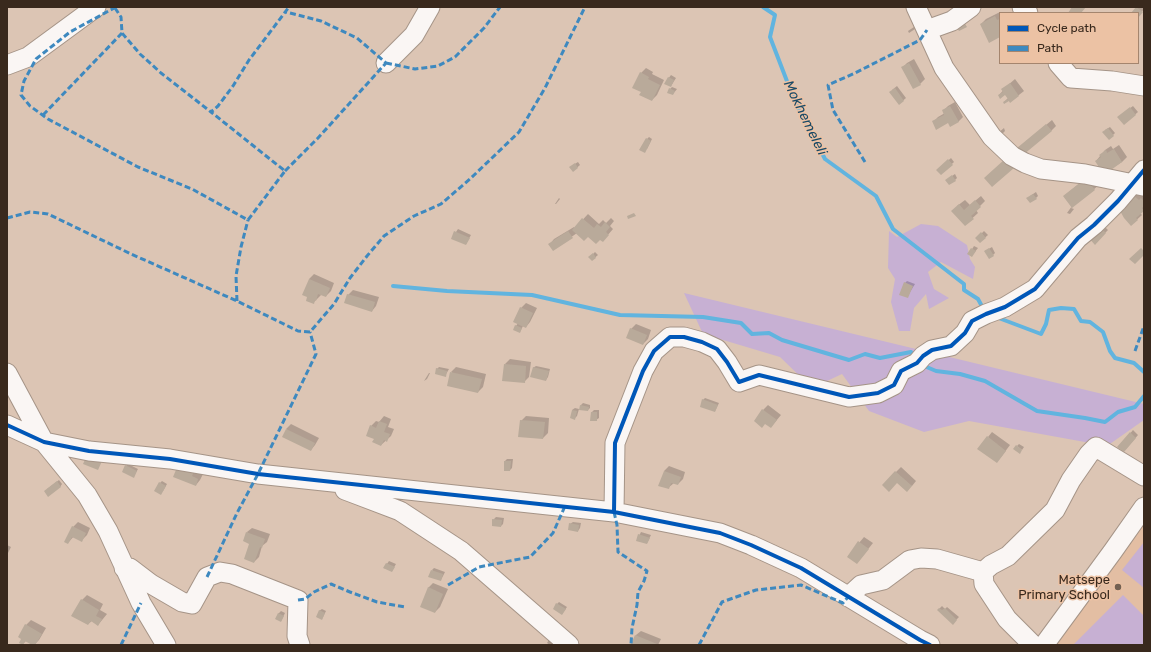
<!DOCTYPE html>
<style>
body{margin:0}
#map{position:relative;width:1151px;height:652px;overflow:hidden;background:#dcc5b4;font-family:Rubik,sans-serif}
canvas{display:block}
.frame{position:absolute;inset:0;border:8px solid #39291d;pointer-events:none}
.legend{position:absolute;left:999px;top:12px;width:140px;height:52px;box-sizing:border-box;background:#ecc2a4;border:1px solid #a4856e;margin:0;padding:5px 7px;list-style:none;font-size:12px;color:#39291d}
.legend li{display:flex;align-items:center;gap:8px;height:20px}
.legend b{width:20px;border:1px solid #a4856e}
</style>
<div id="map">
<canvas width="1151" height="652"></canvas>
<div class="frame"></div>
<ul class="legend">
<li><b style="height:5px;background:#0057b8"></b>Cycle path</li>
<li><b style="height:5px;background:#3e89bf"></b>Path</li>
</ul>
</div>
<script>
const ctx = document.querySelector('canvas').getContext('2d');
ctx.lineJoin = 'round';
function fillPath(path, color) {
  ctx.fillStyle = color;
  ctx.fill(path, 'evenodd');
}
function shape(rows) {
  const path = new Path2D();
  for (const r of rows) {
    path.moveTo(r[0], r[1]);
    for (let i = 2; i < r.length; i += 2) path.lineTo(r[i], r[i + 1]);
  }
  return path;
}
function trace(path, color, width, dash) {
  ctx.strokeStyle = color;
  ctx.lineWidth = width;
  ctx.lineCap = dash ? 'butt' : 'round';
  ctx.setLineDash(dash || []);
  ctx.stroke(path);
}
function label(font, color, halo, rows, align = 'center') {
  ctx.font = font + ' Rubik,sans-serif';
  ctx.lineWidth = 3;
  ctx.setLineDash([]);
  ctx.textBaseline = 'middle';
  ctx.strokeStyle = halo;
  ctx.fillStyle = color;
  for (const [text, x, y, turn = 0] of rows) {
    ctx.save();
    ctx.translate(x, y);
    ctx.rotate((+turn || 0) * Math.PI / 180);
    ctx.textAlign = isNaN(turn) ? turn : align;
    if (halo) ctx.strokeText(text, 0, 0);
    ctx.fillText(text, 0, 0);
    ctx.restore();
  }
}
const built = shape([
 [1144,517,1144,645,1050,645]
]);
const green = shape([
 [921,224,938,226,967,245,970,259,975,267,973,279,941,262,928,272,934,289,949,298,929,309,926,294,914,308,910,331,899,331,891,302,895,279,888,268,889,231,897,237],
 [684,293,1144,404,1144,420,1107,446,969,421,924,432,869,411,842,374,812,388,780,357,703,334],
 [1144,542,1144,588,1122,570],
 [1123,595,1144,616,1144,645,1073,645]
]);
const shadow = shape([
 [1138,7,1142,7,1144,9,1138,17,1138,13,1133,13],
 [1000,12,1001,13,1000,36,981,24,986,19],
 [914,27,915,29,909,33,908,31],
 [914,59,925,79,920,84,902,68,907,63],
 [646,68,653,72,652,74,664,80,657,95,652,100,642,92,641,73],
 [671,75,676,78,671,86,665,83],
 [1015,79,1024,91,1010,102,1009,100,1004,102,1008,98,1005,94,999,95,1008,85],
 [897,86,906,98,899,104,892,90],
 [672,87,677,89,673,94,670,89],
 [955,102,963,117,958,122,933,122,938,117,945,113,943,111,948,106],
 [1133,106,1138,112,1124,124,1121,115],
 [1052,120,1056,126,1051,131,1024,143],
 [1110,127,1115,133,1113,135,1105,130],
 [1004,128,1005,131,1000,136,998,133],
 [649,137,652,139,647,149,647,139],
 [1119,145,1127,157,1122,162,1104,173,1096,161,1105,150,1111,146,1113,149],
 [951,158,954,162,941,174,938,170],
 [578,162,580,165,573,171,573,165],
 [955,174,957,178,955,180,949,178],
 [1091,174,1099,185,1071,208,1074,209,1070,214,1067,213,1072,206,1064,196],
 [1139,191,1144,196,1144,209,1140,213,1142,215,1131,225,1120,209],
 [1036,192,1038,196,1036,198,1030,196],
 [981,196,985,201,976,210,978,213,965,225,957,206,965,200,970,205],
 [559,198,560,199,556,204,555,204],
 [588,214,599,224,603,220,606,223,611,218,614,221,610,226,613,229,607,236,588,236,577,233,553,250,550,244,554,239,574,227,575,228],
 [1102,224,1108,230,1095,243],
 [458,229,471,235,466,244,452,238],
 [984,231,988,235,980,242,977,238],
 [974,246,978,248,974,253,969,254],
 [992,247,995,253,993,255,985,251],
 [595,252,598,255,592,260,590,257],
 [314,274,334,283,331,291,326,296,322,294,313,303,309,279],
 [907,281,915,284,907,297,905,283],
 [353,290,379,297,376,306,372,311,348,295],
 [526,303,537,308,530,322,526,327,523,326,520,332,516,326,518,323,521,308],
 [636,324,651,330,648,339,643,344,631,329],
 [510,359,531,362,529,377,524,382,505,364],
 [536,366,550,369,548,377,546,380,533,368],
 [439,367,449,369,445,376,437,369],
 [456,367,486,374,483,387,478,392,451,372],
 [429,373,430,373,427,379,424,381],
 [705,398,719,403,715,411,703,400],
 [583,403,590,405,590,408,588,410,580,406],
 [768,405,781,415,771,427,763,410],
 [575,408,579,409,577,416,575,418,572,410],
 [594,410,599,410,599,418,596,420,592,412],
 [384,416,391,419,388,427,394,429,391,436,381,445,375,438,371,426,376,421,379,422],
 [526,416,549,418,548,433,543,438,521,421],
 [291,424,319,438,315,445,311,450,286,429],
 [1133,430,1138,435,1126,449,1119,447],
 [992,432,1010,445,1001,457,988,437],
 [1019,444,1024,447,1022,450,1017,446],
 [507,459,513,459,512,468,510,470,505,461],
 [128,464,138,469,134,476,126,466],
 [179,465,203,474,200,480,196,485],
 [669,466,685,472,683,479,678,484,674,483,668,488,664,471],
 [901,467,916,481,912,486,897,482,883,485],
 [59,480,62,484,60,487,47,489],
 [162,481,167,484,163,491,160,483],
 [496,517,504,518,503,524,501,526,493,520],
 [78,522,90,528,87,535,82,540,74,536,68,543,73,527],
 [573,522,581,523,580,528,578,531,570,524],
 [252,528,270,534,267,542,262,546,259,557,254,562,251,543,247,532],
 [641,532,651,535,647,543,637,540],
 [864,537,873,543,857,563,848,556],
 [7,545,11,547,7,555],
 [389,561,396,564,392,571,384,568],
 [434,568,445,572,441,580,432,570],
 [433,583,448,589,440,607,435,612,428,588],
 [87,595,103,604,100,610,107,614,98,625,92,621,88,624,73,615,82,600],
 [559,602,567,607,562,614,557,604],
 [942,606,945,609,947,607,959,617,953,623,938,610],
 [322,609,326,611,322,619,319,611],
 [281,611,285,613,281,621,278,614],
 [31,620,46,628,39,640,34,645,26,641,23,644,26,625],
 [641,631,661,639,658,645,638,645,636,635],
 [550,638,559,645,550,645,547,643]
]);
const stream = shape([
 [763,7,775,15,770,37,795,102,825,159,876,196,893,229,964,284,964,290,978,299,984,310],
 [393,286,447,291,532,295,620,315,703,317,741,323,752,334,769,333,782,340,849,360,865,354,880,358,911,352,915,359],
 [996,317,1041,334,1046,324,1049,310,1061,308,1074,309,1081,321,1090,322,1103,332,1110,351,1115,358,1134,363,1144,372],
 [922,365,936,371,960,374,985,381,1037,411,1085,418,1105,422,1118,412,1135,407,1144,396]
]);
const building = shape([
 [1072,7,1086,7,1081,13,1068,13],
 [1136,7,1143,12,1138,18,1138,13,1131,13],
 [995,16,997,20,1000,19,1000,37,989,43,980,24],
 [964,22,967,27,959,31,956,26],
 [909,63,921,85,913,89,901,67],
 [640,72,649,77,648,79,660,85,652,101,639,95,641,92,632,88],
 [668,77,674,80,671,87,664,84],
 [1010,83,1019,96,1010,103,1009,101,1004,104,1003,102,1008,99,1005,95,1000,99,998,95,1003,92,1001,89],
 [669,88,675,91,673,95,667,93],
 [895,88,904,101,899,105,889,92],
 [950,106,959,122,950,127,948,123,936,130,932,121,944,115,942,110],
 [1130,107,1136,115,1124,125,1117,117],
 [1046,124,1052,131,1023,155,1017,148],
 [1108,128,1114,136,1109,140,1102,132],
 [646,138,651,141,645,153,639,150],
 [1114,149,1122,162,1104,175,1095,161,1101,157,1099,155,1106,150,1107,153],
 [948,159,953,165,941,175,936,170],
 [1005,159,1014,168,992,187,984,178],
 [575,163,578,168,573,172,569,167],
 [952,175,956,181,949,185,945,180],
 [1086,178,1095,190,1072,208,1063,196],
 [1033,194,1037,199,1030,203,1026,198],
 [1133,195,1139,200,1141,198,1144,201,1144,206,1142,208,1144,211,1136,218,1138,220,1131,226,1124,218,1119,209],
 [975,200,981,207,971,216,974,219,965,226,951,211,959,204,964,210],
 [634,213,636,216,628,219,627,216],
 [582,218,594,228,597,224,601,227,605,222,610,227,606,232,609,235,603,242,600,240,596,244,588,237,584,241,572,230],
 [1099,226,1106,233,1095,245,1088,237],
 [454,231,470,238,466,245,451,239],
 [568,231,573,238,553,251,548,244],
 [981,232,986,238,980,243,975,238],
 [971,248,976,251,972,257,967,254],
 [989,248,994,256,989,259,984,251],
 [1141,248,1144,251,1144,255,1135,264,1129,259],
 [593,253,596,258,592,261,588,257],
 [309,279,330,288,326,297,318,294,316,301,315,300,314,304,306,301,307,297,302,295],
 [904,282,913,286,908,298,899,295],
 [347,294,375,302,372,312,344,303],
 [520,307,533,313,526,328,513,322],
 [515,325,522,328,520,333,513,330],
 [630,328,647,335,643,345,626,338],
 [504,364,526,366,525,383,502,381],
 [533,367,549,371,546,381,530,377],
 [436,368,447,371,446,377,435,374],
 [450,372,482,379,478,393,447,386],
 [702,399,718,405,715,412,700,407],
 [580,405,589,407,588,411,579,410],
 [762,409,777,420,771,428,765,424,762,428,754,421],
 [572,410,577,411,575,420,570,418],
 [591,412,597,412,597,421,590,421],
 [520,420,545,422,543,439,518,437],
 [379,421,387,424,384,432,390,434,387,442,384,440,381,446,372,442,374,439,366,436,370,425,376,428],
 [286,429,315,443,311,451,282,437],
 [1130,432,1136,438,1124,452,1117,447],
 [987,436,1006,451,997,463,977,449],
 [1016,445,1022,450,1020,454,1013,449],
 [87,455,102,461,98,470,83,464],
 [504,461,511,461,510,471,504,471],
 [125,465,137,471,134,478,122,472],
 [178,465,194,471,192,476,198,479,196,486,173,477],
 [664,471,681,477,678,485,671,483,669,489,658,486],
 [895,471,912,486,907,492,897,483,889,492,882,485],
 [57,481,61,487,48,497,44,491],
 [159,482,166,486,161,495,154,491],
 [492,519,502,520,501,527,492,526],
 [569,523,579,525,578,532,568,530],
 [72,526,86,533,82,542,72,537,68,544,64,542],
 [246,532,265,539,262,548,260,547,254,563,244,559,249,544,243,541],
 [638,534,650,538,647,544,636,541],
 [858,541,869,549,857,564,847,557],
 [386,563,395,567,392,572,383,568],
 [431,570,443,574,441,581,428,577],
 [428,587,443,594,435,613,420,607],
 [81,599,99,610,96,616,102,619,98,626,91,621,88,625,71,616],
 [556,603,566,609,562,615,553,609],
 [939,608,942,610,945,608,957,620,953,625,937,610],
 [319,610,325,613,322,620,316,617],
 [278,613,284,616,281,622,275,619],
 [25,624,42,634,35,645,32,645,25,641,23,645,19,643,21,639,18,637],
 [635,635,657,644,656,645,635,645,631,644]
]);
const minor = shape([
 [916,7,944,68,992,137,1012,156,1025,163,1041,169,1085,174,1143,186],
 [1022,7,1028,13],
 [927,30,952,21,971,7],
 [386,63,414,35,430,7],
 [1058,63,1071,78,1112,81,1144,86],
 [7,65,28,57,96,7],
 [7,373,44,442,87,495,108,531,141,603,166,645],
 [7,425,44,442,89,451,170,459,258,474,614,512,720,533,751,545,801,568,920,640,930,645],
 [344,487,345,490,353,493,400,511,461,551,569,645],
 [614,512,615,443,643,371,654,351,670,337,684,337,702,342,717,349,727,362,739,382,759,375,849,397,878,393,894,385,901,371,917,363,923,356,932,350,951,346,965,333,972,321,986,314,1005,307,1035,289,1078,238,1094,225,1118,201,1144,170],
 [124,568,130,568,151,584,182,602,192,604,207,577,220,572,232,574,298,600,297,636,300,645],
 [983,572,984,584,1007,619,1033,645],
 [848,597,861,585,883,580,910,560,921,558,937,559,983,572,991,565,1008,556,1055,510,1071,480,1089,454,1096,447,1144,476],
 [1044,645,1113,551,1144,507]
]);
const quiet = shape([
 [116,7,70,32,36,59,24,81,21,95,30,106,48,119,138,167,192,189,248,220,285,171,211,112,218,106,233,86,249,60,289,7],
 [115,8,121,17,122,33,140,54,161,73,211,112],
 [386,63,415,69,438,66,455,57,484,28,500,7],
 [43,115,122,33],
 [865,162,833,110,828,85,855,73,920,40,927,30],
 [285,171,318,138,386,63,357,38,321,21,286,12],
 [7,218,30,212,48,214,131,254,237,301,298,331,310,332,334,304,350,278,367,256,384,236,414,216,441,204,470,179,519,132,545,88,585,7],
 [237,301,236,276,241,247,248,220],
 [1135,351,1144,326],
 [614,512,617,525,618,552,647,571,644,581,638,592,637,605,632,628,631,645],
 [207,577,237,513,258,474,316,354,310,332],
 [448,585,479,567,530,557,553,533,565,506],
 [298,600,305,599,314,592,331,584,350,592,377,602,405,607],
 [121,645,141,603],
 [699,645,722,602,756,590,801,585,843,603,848,597]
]);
const cycleway = shape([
 [7,425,44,442,89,451,170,459,258,474,614,512,720,533,751,545,801,568,920,640,930,645],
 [614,512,615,443,643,371,654,351,670,337,684,337,702,342,717,349,727,362,739,382,759,375,849,397,878,393,894,385,901,371,917,363,923,356,932,350,951,346,965,333,972,321,986,314,1005,307,1035,289,1078,238,1094,225,1118,201,1144,170]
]);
const markers = [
 [1118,587,4,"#726052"]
];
const poiNames = [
 ["Matsepe",1110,580],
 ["Primary School",1110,595]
];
const waterNames = [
 ["Mokhemeleli",805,118,64]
];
fillPath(built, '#e3bea3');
fillPath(green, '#c7b0d3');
fillPath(shadow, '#0003');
trace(stream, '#61b4df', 4);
fillPath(building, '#b9aa9a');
trace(minor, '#a59487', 21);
trace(minor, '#faf6f4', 19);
trace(quiet, '#3e89bf', 3, [6, 3]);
trace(cycleway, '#0057b8', 4);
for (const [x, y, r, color] of markers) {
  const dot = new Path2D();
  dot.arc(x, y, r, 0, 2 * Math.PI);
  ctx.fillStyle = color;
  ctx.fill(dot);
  trace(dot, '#ecc2a4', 1.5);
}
label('13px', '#39291d', '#ecc2a4', poiNames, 'right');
label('italic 14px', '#1a4a66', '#ecc2a4', waterNames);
</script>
